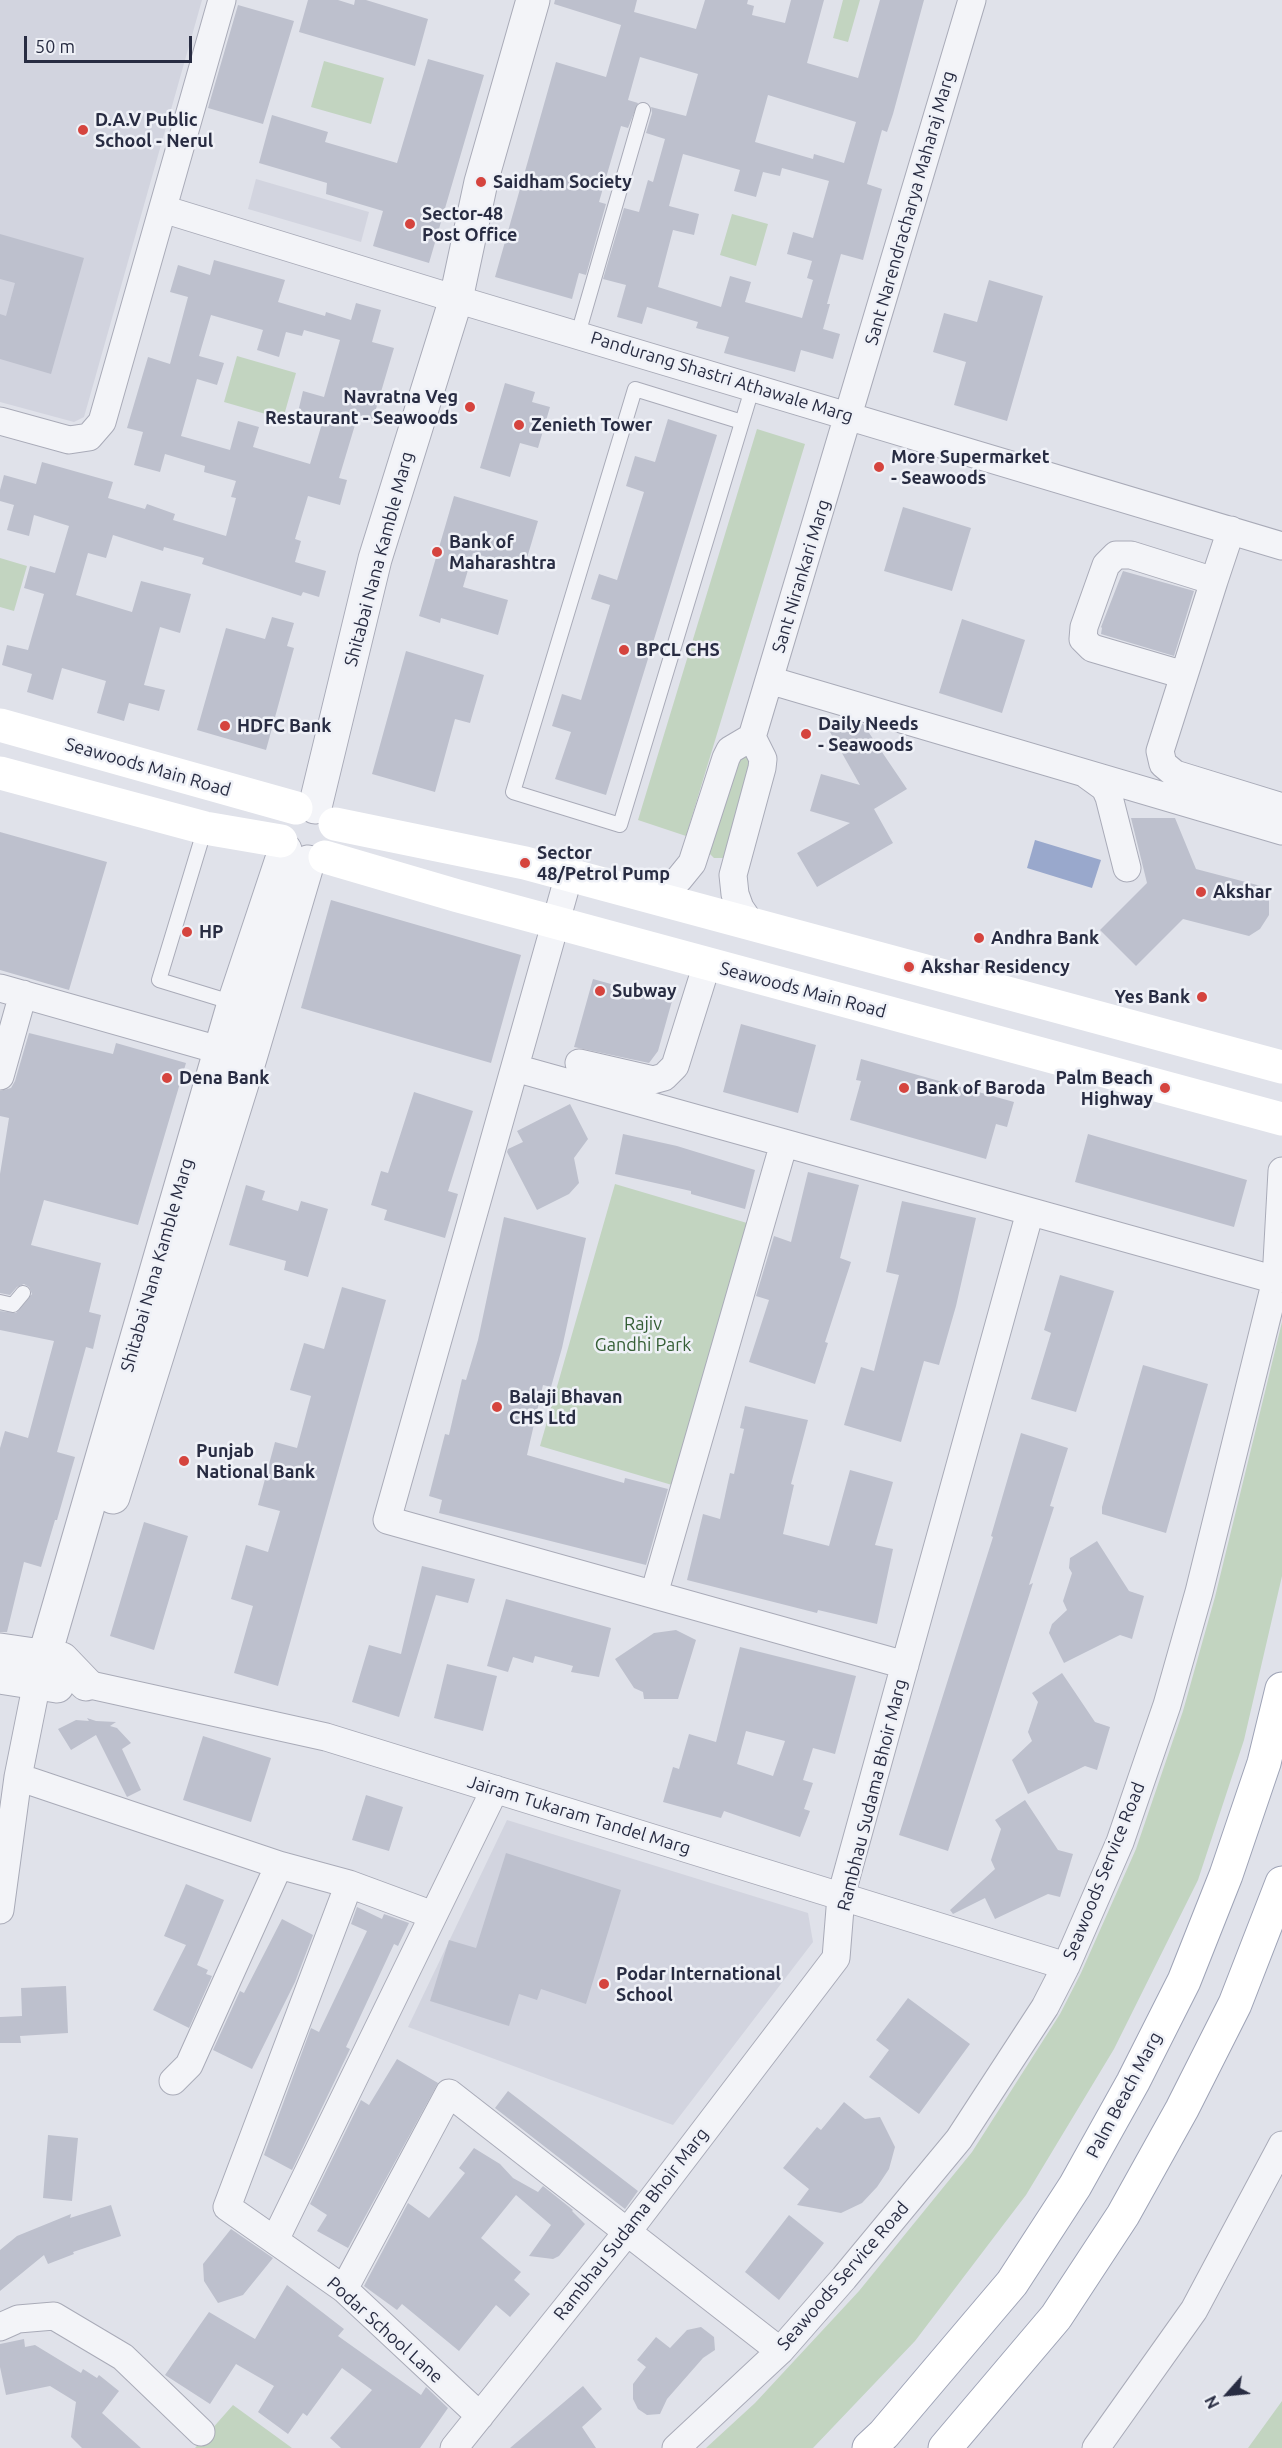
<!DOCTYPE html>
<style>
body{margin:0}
#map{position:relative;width:1282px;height:2448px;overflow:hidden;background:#e0e2ea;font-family:Ubuntu,sans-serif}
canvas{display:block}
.north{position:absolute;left:1198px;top:2364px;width:60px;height:60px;-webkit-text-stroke:4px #eff1f7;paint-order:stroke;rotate:243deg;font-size:16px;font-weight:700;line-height:24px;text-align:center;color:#282c42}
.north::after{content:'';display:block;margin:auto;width:21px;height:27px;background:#282c42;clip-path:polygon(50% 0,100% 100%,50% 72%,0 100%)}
.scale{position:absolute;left:24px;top:36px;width:168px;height:27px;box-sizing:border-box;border:3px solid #282c42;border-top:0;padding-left:8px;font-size:18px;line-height:21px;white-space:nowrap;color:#282c42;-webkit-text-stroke:4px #eff1f7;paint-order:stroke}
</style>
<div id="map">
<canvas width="1282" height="2448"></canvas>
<div class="north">N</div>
<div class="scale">50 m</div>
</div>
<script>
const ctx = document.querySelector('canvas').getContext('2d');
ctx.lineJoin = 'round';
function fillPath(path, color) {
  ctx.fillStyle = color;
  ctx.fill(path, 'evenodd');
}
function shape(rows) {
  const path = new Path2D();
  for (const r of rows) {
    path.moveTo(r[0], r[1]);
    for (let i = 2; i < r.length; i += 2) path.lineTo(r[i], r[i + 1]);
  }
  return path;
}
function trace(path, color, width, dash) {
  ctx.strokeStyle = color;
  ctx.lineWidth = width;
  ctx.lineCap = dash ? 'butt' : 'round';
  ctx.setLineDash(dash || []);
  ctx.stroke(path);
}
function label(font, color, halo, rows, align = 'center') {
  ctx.font = font + ' Ubuntu,sans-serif';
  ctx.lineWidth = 5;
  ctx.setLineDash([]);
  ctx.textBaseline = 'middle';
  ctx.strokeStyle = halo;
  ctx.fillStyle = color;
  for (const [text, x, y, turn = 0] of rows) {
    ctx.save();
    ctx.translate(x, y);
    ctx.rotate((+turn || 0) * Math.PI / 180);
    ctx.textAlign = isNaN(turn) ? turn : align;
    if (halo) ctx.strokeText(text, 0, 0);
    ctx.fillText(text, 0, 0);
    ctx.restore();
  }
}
const built = shape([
 [0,0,202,0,84,417,74,422,0,402],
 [256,179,369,212,361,242,248,209],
 [507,1820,808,1913,813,1942,673,2125,408,2027]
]);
const green = shape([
 [843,0,860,0,848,42,833,38],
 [324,61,384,78,371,124,311,107],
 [732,214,768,224,756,266,720,255],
 [237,356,296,373,283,419,224,402],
 [757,429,805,444,686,836,638,820],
 [0,558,27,566,14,611,0,607],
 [755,754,725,858,714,858,708,852,734,755],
 [615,1184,747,1223,672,1485,540,1446],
 [1282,1322,1282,1576,1244,1740,1198,1880,1114,2049,1026,2195,915,2341,813,2448,706,2448,755,2403,859,2291,972,2152,1060,2014,1081,1973,1136,1849,1183,1711,1215,1597],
 [1282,2401,1282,2448,1248,2448],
 [233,2405,292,2448,195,2448]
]);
const water = shape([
 [1035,840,1101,860,1092,888,1027,868]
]);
const building = shape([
 [308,0,338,0,354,5,355,0,366,0,428,19,415,66,299,32],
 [555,0,637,0,634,12,696,29,705,0,748,0,747,4,754,6,752,15,785,23,791,0,824,0,807,63,858,78,880,0,924,0,893,114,887,132,882,130,867,184,882,189,863,260,841,254,827,304,830,304,823,329,840,334,833,359,801,350,795,372,724,353,729,337,696,328,698,322,647,307,642,324,617,317,626,285,603,279,624,208,639,212,648,180,653,182,665,139,646,133,652,113,651,107,686,116,698,74,640,57,628,100,638,103,628,128,621,126,599,202,606,204,586,275,579,273,572,299,495,277,556,62,606,77,621,25,554,4],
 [768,95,856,122,844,163,814,154,813,159,755,142],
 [683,154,740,170,734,191,756,197,763,172,780,176,782,168,829,181,813,238,793,232,787,254,812,261,807,278,813,280,802,318,745,302,751,282,730,276,721,307,658,287,673,230,694,235,699,214,669,206],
 [238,5,294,21,263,124,208,108],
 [428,59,484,75,429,263,373,246,383,211,326,194,327,183,259,163,272,115,328,132,325,142,397,163],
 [0,234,84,258,51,374,0,359,0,314,6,316,15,283,0,279],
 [214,260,285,280,278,302,325,316,326,312,351,320,356,303,381,310,372,342,394,348,373,419,358,415,339,478,347,480,340,505,308,496,295,539,301,541,295,562,326,571,319,597,303,592,301,596,202,564,204,558,164,547,163,551,113,535,106,558,88,553,76,595,132,612,141,581,191,594,180,633,160,627,144,685,165,690,159,711,129,703,124,721,97,713,106,681,62,668,53,700,27,692,32,674,2,665,7,645,28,650,44,594,24,588,30,566,55,573,69,526,34,515,29,536,7,530,14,505,0,501,0,490,4,475,36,484,42,462,113,482,108,498,145,509,147,504,175,514,173,520,226,536,236,498,231,497,236,481,204,472,205,466,165,454,160,472,134,465,143,432,127,428,148,357,170,364,188,297,170,292,178,265,210,275],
 [211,315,263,330,257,350,279,357,286,332,302,336,304,330,340,340,324,397,303,391,298,412,323,420,310,464,253,447,259,427,238,421,230,450,181,436,197,379,217,385,224,363,199,356],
 [989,280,1043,296,1007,421,954,405,966,362,933,352,944,313,977,322],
 [505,383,535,392,532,402,550,407,538,448,520,443,510,477,480,468],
 [668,419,717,435,606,795,555,779,571,732,552,726,562,694,581,700,610,605,591,599,599,574,617,580,644,492,626,486,635,456,655,462],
 [454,496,538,521,524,568,473,553,463,587,508,600,498,635,441,618,440,623,419,616],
 [903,507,971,528,952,591,884,571],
 [1123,571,1194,591,1174,656,1101,634,1102,628,1101,627],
 [272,617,294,623,287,646,294,648,266,750,197,730,226,628,265,639],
 [962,619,1025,640,1002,713,939,693],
 [406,651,484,675,470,723,455,719,435,792,372,774],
 [857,722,863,724,907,789,874,809,893,843,817,887,797,853,850,823,810,811,821,774,860,785,830,732],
 [1131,818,1175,818,1196,869,1261,886,1269,899,1269,915,1260,929,1249,936,1183,919,1136,966,1100,930,1147,883],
 [0,832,107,862,69,990,0,970],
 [331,900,521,955,491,1063,301,1008],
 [593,979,672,1001,658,1051,649,1063,574,1047],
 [741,1024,816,1045,798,1113,723,1092],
 [29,1033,113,1054,116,1043,186,1063,138,1225,44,1200,31,1245,101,1263,89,1312,101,1315,93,1349,86,1347,57,1452,75,1457,57,1520,55,1520,41,1567,24,1562,7,1632,0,1632,0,1448,5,1431,28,1438,54,1341,0,1330,0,1311,16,1313,32,1294,29,1287,24,1284,17,1287,10,1295,0,1293,0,1174,9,1118,0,1116,0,1091,11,1088,15,1081],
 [861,1059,1014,1102,1007,1127,996,1124,986,1159,850,1120,861,1081,856,1080],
 [414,1092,473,1111,448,1191,458,1194,445,1238,384,1220,387,1210,371,1205,381,1171,388,1173],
 [570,1104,588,1139,574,1158,579,1183,569,1194,537,1210,507,1152,508,1149,523,1142,517,1131],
 [623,1134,677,1146,755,1170,745,1209,691,1194,691,1191,615,1174],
 [1088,1134,1247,1180,1234,1227,1075,1182],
 [808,1172,859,1185,840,1258,851,1262,825,1342,828,1343,815,1384,749,1362,769,1300,756,1296,774,1236,791,1242],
 [246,1185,265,1191,262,1200,298,1211,301,1201,328,1209,308,1277,284,1270,286,1261,229,1245],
 [902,1201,976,1218,956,1306,939,1365,924,1361,901,1442,844,1425,861,1367,874,1371,899,1275,886,1272],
 [504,1217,586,1238,562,1348,551,1387,543,1385,527,1455,624,1483,625,1478,668,1489,646,1565,439,1513,442,1500,429,1496,445,1434,449,1435,462,1379,466,1380,478,1340],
 [1060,1275,1114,1291,1076,1412,1031,1399,1051,1333,1044,1330],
 [342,1287,386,1300,278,1686,234,1673,253,1606,231,1599,246,1545,268,1552,280,1511,258,1505,275,1442,297,1448,311,1396,290,1390,304,1343,324,1349],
 [1143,1365,1208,1384,1166,1533,1102,1514,1102,1507],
 [745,1406,808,1420,791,1484,794,1485,783,1534,829,1546,850,1470,893,1482,875,1545,893,1549,877,1624,818,1610,817,1613,687,1580,703,1514,720,1519,730,1473,734,1474,744,1429,740,1428],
 [1021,1433,1068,1448,1050,1506,1054,1507,1029,1585,1033,1583,948,1851,899,1835,993,1537,991,1536],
 [144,1522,188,1536,154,1650,110,1636],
 [1097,1541,1129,1591,1144,1596,1132,1639,1120,1635,1064,1663,1049,1633,1052,1624,1067,1610,1063,1601,1072,1573,1069,1568,1070,1558],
 [422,1566,475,1579,468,1603,436,1595,399,1717,352,1702,369,1645,401,1654],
 [506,1599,611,1628,599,1677,571,1672,573,1666,535,1656,533,1663,513,1657,508,1672,487,1666],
 [676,1630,696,1640,678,1699,644,1699,643,1692,634,1688,615,1659,654,1633],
 [740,1647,856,1676,835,1754,813,1748,803,1780,813,1783,804,1809,810,1811,800,1837,724,1811,721,1818,663,1802,673,1767,679,1769,689,1734,716,1742],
 [746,1731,785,1741,773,1776,737,1764],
 [447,1664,497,1676,483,1731,434,1718],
 [1062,1673,1095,1722,1110,1727,1097,1770,1085,1766,1028,1794,1012,1760,1032,1741,1028,1732,1038,1702,1032,1693],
 [87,1718,96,1721,116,1722,110,1726,117,1728,131,1743,122,1749,141,1790,127,1797,96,1735,71,1750,58,1729,76,1720,89,1721],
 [203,1736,271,1758,251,1822,183,1800],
 [366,1795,403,1807,389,1851,352,1840],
 [1025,1800,1058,1850,1073,1854,1060,1897,1048,1894,995,1919,985,1898,953,1914,950,1910,995,1869,991,1860,1001,1829,995,1820],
 [506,1853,621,1890,586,2004,541,1989,537,2000,519,1994,509,2026,430,2001,449,1940,476,1948],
 [186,1884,224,1900,197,1965,208,1970,206,1974,212,1976,189,2028,153,2010,186,1945,164,1936],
 [357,1907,382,1919,384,1914,409,1923,398,1946,394,1944,346,2047,350,2049,292,2170,264,2155,311,2028,319,2032,367,1931,351,1924],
 [282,1919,313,1935,295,1982,252,2069,213,2050,240,1991,244,1993],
 [66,1986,68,2033,20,2036,21,2043,0,2043,0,2017,22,2016,21,1988],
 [908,1998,970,2044,919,2114,869,2077,889,2050,876,2040],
 [397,2059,438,2083,348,2248,317,2231,327,2215,310,2204,361,2100,369,2105],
 [508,2091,638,2191,625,2209,495,2108],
 [844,2102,865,2119,880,2117,895,2147,889,2169,877,2187,862,2203,841,2213,797,2205,809,2189,783,2168,817,2127,821,2130],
 [48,2135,78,2138,72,2201,43,2198],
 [474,2148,500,2164,513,2178,538,2192,543,2186,573,2210,572,2211,585,2224,559,2256,553,2259,529,2256,551,2225,516,2195,481,2238,521,2272,514,2280,530,2294,510,2317,496,2305,459,2351,402,2304,397,2310,364,2286,408,2203,429,2218,465,2173,459,2168],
 [111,2205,121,2236,73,2252,74,2254,48,2264,44,2255,0,2291,0,2250,17,2236,71,2214,70,2218],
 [789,2215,824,2243,779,2300,745,2272],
 [231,2229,273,2258,243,2295,218,2303,204,2281,203,2264],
 [287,2285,344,2329,338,2336,421,2395,426,2387,448,2408,420,2448,341,2448,330,2438,372,2390,342,2368,307,2416,303,2413,288,2434,258,2412,274,2386,236,2364,210,2404,165,2375,209,2312,255,2339],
 [701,2327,714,2337,715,2350,703,2358,667,2399,660,2414,647,2415,638,2409,633,2399,633,2384,646,2367,637,2360,656,2337,670,2348,687,2330],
 [24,2339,25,2347,35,2345,81,2373,83,2369,97,2378,99,2375,119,2391,102,2413,141,2448,82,2448,71,2437,76,2402,50,2386,6,2395,0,2367,0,2344],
 [583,2386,602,2409,582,2427,596,2448,510,2448]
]);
const service = shape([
 [578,334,643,110],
 [742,422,635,389,513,792,620,825,753,386],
 [205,828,159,980,234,1003],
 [0,1302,13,1305,23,1293]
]);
const minor = shape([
 [163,209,456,299,1282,546],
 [0,421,69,440,89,437,102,422,222,0],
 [1214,581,1231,530],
 [1184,675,1092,648,1083,639,1084,627,1106,565,1116,555,1131,555,1214,581,1160,751,1163,764,1175,774,1282,807],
 [769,680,1282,831],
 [1087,775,1105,788,1109,797,1127,868],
 [569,875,387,1520,905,1665],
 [647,896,668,887,679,879,692,863,726,758,730,750,752,737],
 [751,924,740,908,735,894,733,875,762,768,763,759,752,737,972,0],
 [0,988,240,1056],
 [579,1063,653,1080,664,1077,675,1066,707,964],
 [515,1068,1276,1280],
 [0,1076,23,994],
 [654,1594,784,1143],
 [86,1684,326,1737,1066,1966],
 [18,1777,279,1865,189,2065,173,2081],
 [279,1865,349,1884],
 [0,1910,18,1777,37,1682],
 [433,1915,349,1884,227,2207,344,2289,480,2416],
 [275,2240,495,1789],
 [344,2289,449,2093,780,2351],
 [0,2327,18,2319,54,2316,123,2357,201,2432],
 [454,2448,628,2231,836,1958,841,1896,1030,1212],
 [676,2448,780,2351,844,2278,959,2139,1045,2007,1066,1966,1120,1842,1167,1705,1199,1592,1276,1280,1282,1171],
 [1096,2448,1194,2310,1282,2145]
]);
const tertiary = shape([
 [315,807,375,559,456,299,481,182,533,0],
 [113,1497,250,1058,308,862],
 [0,1650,62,1659,86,1684],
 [0,1677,57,1686],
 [37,1682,234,1003,285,850]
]);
const secondary = shape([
 [0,725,296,808],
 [0,773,205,828,281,841],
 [335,824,525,863,1282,1067],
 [325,857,458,896,1282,1119]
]);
const primary = shape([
 [869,2448,884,2434,1012,2283,1075,2186,1133,2082,1184,1981,1226,1875,1264,1763,1282,1689],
 [945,2448,1056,2317,1123,2215,1182,2109,1235,2004,1282,1883]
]);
const markers = [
 [83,130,6,"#d5443e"],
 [481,182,6,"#d5443e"],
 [410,224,6,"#d5443e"],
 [470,407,6,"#d5443e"],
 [519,425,6,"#d5443e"],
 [879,467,6,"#d5443e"],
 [437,552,6,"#d5443e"],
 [624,650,6,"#d5443e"],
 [225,726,6,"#d5443e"],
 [806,734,6,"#d5443e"],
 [525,863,6,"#d5443e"],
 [1201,892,6,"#d5443e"],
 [187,932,6,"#d5443e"],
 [979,938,6,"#d5443e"],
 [909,967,6,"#d5443e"],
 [600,991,6,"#d5443e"],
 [1202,997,6,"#d5443e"],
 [167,1078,6,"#d5443e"],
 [904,1088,6,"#d5443e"],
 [1165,1088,6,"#d5443e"],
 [497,1407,6,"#d5443e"],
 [184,1461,6,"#d5443e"],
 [604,1984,6,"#d5443e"]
];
const poiNames = [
 ["D.A.V Public",95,120],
 ["School - Nerul",95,141],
 ["Saidham Society",493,182],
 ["Sector-48",422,214],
 ["Post Office",422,235],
 ["Navratna Veg",458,397,"right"],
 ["Restaurant - Seawoods",458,418,"right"],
 ["Zenieth Tower",531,425],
 ["More Supermarket",891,457],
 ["- Seawoods",891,478],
 ["Bank of",449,542],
 ["Maharashtra",449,563],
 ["BPCL CHS",636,650],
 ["Daily Needs",818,724],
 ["- Seawoods",818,745],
 ["HDFC Bank",237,726],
 ["Sector",537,853],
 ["48/Petrol Pump",537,874],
 ["Akshar",1213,892],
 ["HP",199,932],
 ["Andhra Bank",991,938],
 ["Akshar Residency",921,967],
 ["Subway",612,991],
 ["Yes Bank",1190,997,"right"],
 ["Dena Bank",179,1078],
 ["Palm Beach",1153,1078,"right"],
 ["Highway",1153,1099,"right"],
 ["Bank of Baroda",916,1088],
 ["Balaji Bhavan",509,1397],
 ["CHS Ltd",509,1418],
 ["Punjab",196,1451],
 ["National Bank",196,1472],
 ["Podar International",616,1974],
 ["School",616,1995]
];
const streetNames = [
 ["Sant Narendracharya Maharaj Marg",910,208,-74],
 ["Pandurang Shastri Athawale Marg",722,377,17],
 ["Shitabai Nana Kamble Marg",379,559,-75],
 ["Sant Nirankari Marg",801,576,-73],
 ["Seawoods Main Road",148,767,16],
 ["Seawoods Main Road",803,990,15],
 ["Shitabai Nana Kamble Marg",157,1265,-74],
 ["Rambhau Sudama Bhoir Marg",872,1795,-76],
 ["Jairam Tukaram Tandel Marg",579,1815,17],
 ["Seawoods Service Road",1104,1871,-68],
 ["Palm Beach Marg",1124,2095,-62],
 ["Rambhau Sudama Bhoir Marg",631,2224,-52],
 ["Seawoods Service Road",843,2276,-49],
 ["Podar School Lane",385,2330,42]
];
const parkNames = [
 ["Rajiv",643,1324],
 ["Gandhi Park",643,1345]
];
fillPath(built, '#d2d4df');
fillPath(green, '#c2d4c0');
fillPath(water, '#99a8cc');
fillPath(building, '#bdc0cd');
trace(service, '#a9abb8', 16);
trace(minor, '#a9abb8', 29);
trace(tertiary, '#a9abb8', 35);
trace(primary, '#9ea3b6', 35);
trace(service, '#f3f4f8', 14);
trace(minor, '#f3f4f8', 27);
trace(tertiary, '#f3f4f8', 33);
trace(secondary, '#fff', 33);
trace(primary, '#fff', 33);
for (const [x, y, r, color] of markers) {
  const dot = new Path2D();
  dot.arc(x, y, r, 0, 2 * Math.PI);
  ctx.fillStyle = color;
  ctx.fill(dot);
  trace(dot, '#eff1f7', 2);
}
label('bold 18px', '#282c42', '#eff1f7', poiNames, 'left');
label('18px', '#282c42', '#eff1f7', streetNames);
label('18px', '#345e34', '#eff1f7', parkNames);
</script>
